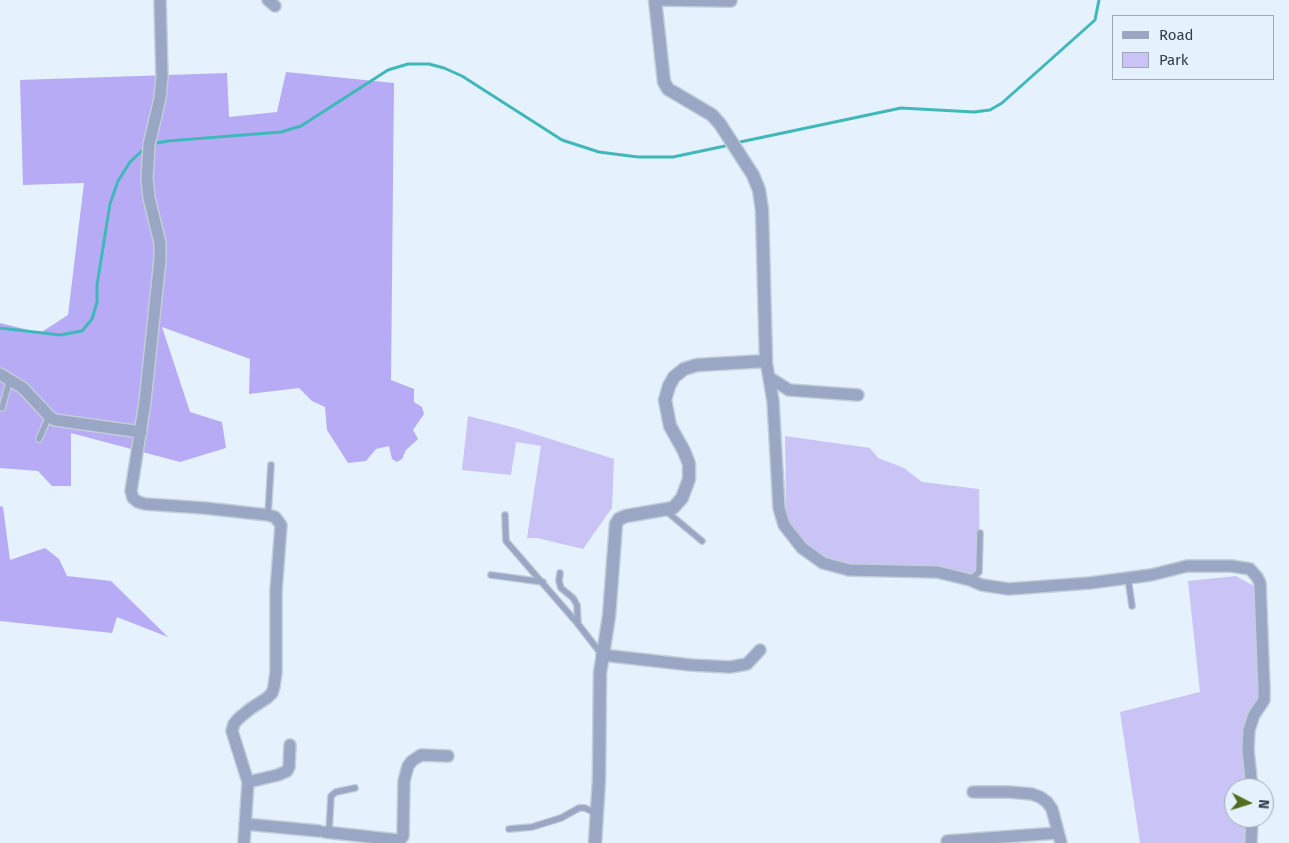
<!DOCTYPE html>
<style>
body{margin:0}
#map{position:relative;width:1289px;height:843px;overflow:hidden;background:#e5f1fc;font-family:"Fira Sans",sans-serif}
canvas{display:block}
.legend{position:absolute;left:1112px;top:15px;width:162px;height:65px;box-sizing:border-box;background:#e5f1fc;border:1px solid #9da9b4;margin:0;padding:6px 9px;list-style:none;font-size:15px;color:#313e48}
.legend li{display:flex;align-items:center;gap:10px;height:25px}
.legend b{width:25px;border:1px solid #9da9b4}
.north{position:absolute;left:1224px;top:778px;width:50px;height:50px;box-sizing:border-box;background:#e5f1fc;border:1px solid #9da9b4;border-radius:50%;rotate:95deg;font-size:14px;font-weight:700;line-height:20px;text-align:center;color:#313e48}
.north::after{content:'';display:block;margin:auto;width:18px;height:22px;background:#546e20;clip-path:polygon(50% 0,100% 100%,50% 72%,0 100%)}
</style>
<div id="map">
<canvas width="1289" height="843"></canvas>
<ul class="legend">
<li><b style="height:6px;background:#99a6c4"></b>Road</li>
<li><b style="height:14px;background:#cac4f6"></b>Park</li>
</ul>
<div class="north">N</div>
</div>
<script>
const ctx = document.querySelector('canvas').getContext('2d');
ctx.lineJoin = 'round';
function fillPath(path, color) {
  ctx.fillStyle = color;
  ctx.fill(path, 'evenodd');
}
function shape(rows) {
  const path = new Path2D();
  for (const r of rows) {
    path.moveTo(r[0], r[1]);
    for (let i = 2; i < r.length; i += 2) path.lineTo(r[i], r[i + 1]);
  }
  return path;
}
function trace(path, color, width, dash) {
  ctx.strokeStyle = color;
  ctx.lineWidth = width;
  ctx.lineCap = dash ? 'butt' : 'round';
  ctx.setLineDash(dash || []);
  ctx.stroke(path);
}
const green = shape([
 [468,416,512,427,614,459,612,508,583,549,537,538,527,538,541,446,516,442,511,475,462,470],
 [785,436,870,448,878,458,904,468,922,482,979,489,980,577,856,570,815,552,798,536,786,514],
 [1236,576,1254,586,1257,605,1263,700,1249,716,1252,788,1234,788,1234,818,1252,818,1252,843,1140,843,1120,712,1200,692,1188,581]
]);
const forest = shape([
 [286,72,394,83,391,380,414,389,414,402,422,407,424,414,413,430,418,439,406,450,402,459,397,462,392,459,389,446,376,449,366,461,348,463,327,430,325,407,312,401,299,388,249,394,250,359,162,327,190,412,222,422,226,448,180,462,71,433,71,486,52,486,38,471,0,468,0,323,40,333,68,315,84,183,23,185,20,80,227,73,229,117,277,112],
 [0,506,3,507,10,560,45,548,59,559,67,576,111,581,168,637,117,617,112,633,0,621]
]);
const stream = shape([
 [740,142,901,108,974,112,990,110,1002,103,1095,20,1099,0],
 [151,144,168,141,281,132,301,126,388,70,408,64,429,64,444,68,462,76,562,140,599,152,638,157,673,157,725,146],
 [0,328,60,335,82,331,92,319,97,302,97,285,110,204,118,181,130,162,146,147]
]);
const service = shape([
 [2,408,10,379],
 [39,439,49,416],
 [666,511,702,541],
 [268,515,271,465],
 [505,515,506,541,578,624,602,655],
 [560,573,559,581,561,588,573,598,577,605,578,624],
 [491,575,543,582],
 [1128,578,1132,606],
 [970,580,979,572,980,533],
 [509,829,532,827,561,818,579,808,585,808,597,814],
 [329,832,331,796,336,792,355,788]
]);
const minor = shape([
 [160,0,162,77,160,98,149,145,147,178,149,198,160,243,160,259,145,402,131,491,133,498,138,502,145,504,204,508,268,515,275,517,281,525,276,591,276,672,274,687,272,693,267,698,250,709,238,719,234,724,232,731,248,782,244,843],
 [268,0,275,6],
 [657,0,731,1],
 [766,361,773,401,779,508,784,525,802,548,823,563,849,570,937,572,970,580,982,585,1009,589,1090,583,1151,575,1187,566,1231,566,1250,569,1257,577,1260,583,1264,689,1264,700,1254,715,1249,730,1248,750,1252,788],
 [0,374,23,388,49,416,55,420,141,432],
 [770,378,789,390,858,395],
 [602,655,691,665,730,667,747,664,760,650],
 [248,782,278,775,287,771,289,767,290,745],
 [973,792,1009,792,1032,794,1040,797,1047,802,1052,809,1061,843],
 [245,824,319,831],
 [325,832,398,840,401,839,403,836,404,781,408,766,412,761,421,755,448,756],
 [947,841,1058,833],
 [1251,843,1252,818]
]);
const tertiary = shape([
 [595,843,599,779,600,673,609,616,616,524,619,519,626,516,673,508,682,498,689,479,689,464,684,451,670,426,665,400,669,386,674,377,684,369,697,365,766,361,762,210,759,190,753,175,720,124,712,115,668,89,664,82,655,0]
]);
fillPath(green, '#cac4f6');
fillPath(forest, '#b7abf5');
trace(stream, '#40b8ba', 3);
trace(service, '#c1cdd8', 8);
trace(minor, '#c1cdd8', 14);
trace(tertiary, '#c1cdd8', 15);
trace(service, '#99a6c4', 5.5);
trace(minor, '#99a6c4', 11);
trace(tertiary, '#99a6c4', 12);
</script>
